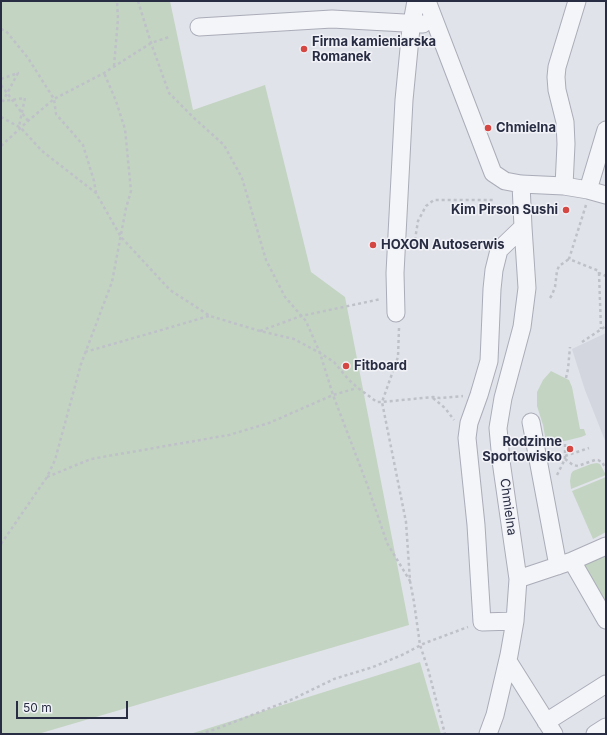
<!DOCTYPE html>
<style>
body{margin:0}
#map{position:relative;width:607px;height:735px;overflow:hidden;background:#e1e3ea;font-family:Inter,sans-serif}
canvas{display:block}
.frame{position:absolute;inset:0;border:2px solid #292d43;pointer-events:none}
.scale{position:absolute;left:16px;top:701px;width:112px;height:18px;box-sizing:border-box;border:2px solid #292d43;border-top:0;padding-left:5px;font-size:12px;line-height:14px;white-space:nowrap;color:#292d43;-webkit-text-stroke:3px #f1f2f7;paint-order:stroke}
</style>
<div id="map">
<canvas width="607" height="735"></canvas>
<div class="frame"></div>
<div class="scale">50 m</div>
</div>
<script>
const ctx = document.querySelector('canvas').getContext('2d');
ctx.lineJoin = 'round';
function fillPath(path, color) {
  ctx.fillStyle = color;
  ctx.fill(path, 'evenodd');
}
function shape(rows) {
  const path = new Path2D();
  for (const r of rows) {
    path.moveTo(r[0], r[1]);
    for (let i = 2; i < r.length; i += 2) path.lineTo(r[i], r[i + 1]);
  }
  return path;
}
function trace(path, color, width, dash) {
  ctx.strokeStyle = color;
  ctx.lineWidth = width;
  ctx.lineCap = dash ? 'butt' : 'round';
  ctx.setLineDash(dash || []);
  ctx.stroke(path);
}
function label(font, color, halo, rows, align = 'center') {
  ctx.font = font + ' Inter,sans-serif';
  ctx.lineWidth = 3;
  ctx.setLineDash([]);
  ctx.textBaseline = 'middle';
  ctx.strokeStyle = halo;
  ctx.fillStyle = color;
  for (const [text, x, y, turn = 0] of rows) {
    ctx.save();
    ctx.translate(x, y);
    ctx.rotate((+turn || 0) * Math.PI / 180);
    ctx.textAlign = isNaN(turn) ? turn : align;
    if (halo) ctx.strokeText(text, 0, 0);
    ctx.fillText(text, 0, 0);
    ctx.restore();
  }
}
const built = shape([
 [606,333,606,443,585,390,572,349]
]);
const green = shape([
 [1,1,170,1,193,110,265,85,311,272,345,297,409,625,38,734,1,734],
 [551,371,569,380,572,387,580,429,584,429,586,435,581,437,565,441,546,442,543,425,537,406,537,392,543,380],
 [597,463,600,464,606,475,571,489,570,481,571,474,573,471,591,464],
 [606,477,606,532,593,539,572,491],
 [606,553,606,612,579,565],
 [420,662,441,734,190,734]
]);
const path = shape([
 [138,1,151,43,169,93,194,118,224,145,242,178,266,260,285,297,306,321,320,353,333,395,367,484,387,543,410,581],
 [1,29,6,31,28,58,54,99,56,114,83,145,94,181,96,193],
 [114,66,118,19,117,1],
 [1,79,18,73,3,101,25,98,19,126],
 [1,85,28,121],
 [1,117,21,128,42,151,96,193,121,237,170,290,210,316,260,331,294,339,320,353,334,362,348,379,358,388,377,402,382,402,433,397,440,398,463,396],
 [1,146,28,121,54,99,104,73,151,43,169,37],
 [586,205,569,259,599,271,599,273,606,276],
 [414,246,418,221,426,206,434,200,494,200],
 [599,273,601,329],
 [550,298,552,295,555,287,557,271,559,266,569,259],
 [399,328,398,357,382,402,406,522,410,581,414,602,420,645,428,669,445,734],
 [260,331,301,316,381,299],
 [582,342,606,326],
 [85,352,158,331,209,316],
 [566,378,568,369,570,347],
 [433,398,445,408,454,420],
 [565,456,589,448],
 [565,459,573,465,578,466,595,460,598,460,602,462,606,469],
 [557,475,565,459,565,441],
 [47,477,91,459,229,435,269,423,333,395,357,388],
 [1,544,47,477,55,460,81,364,112,282,126,208,131,191,125,129,116,101,104,73],
 [200,734,216,729,293,699,334,679,373,667,402,655,425,643,468,627]
]);
const minor = shape([
 [427,1,493,173,505,181,521,184,564,186,588,190,606,195],
 [199,27,332,19,423,24],
 [564,186,566,144,565,122,557,90,556,77,557,67,577,1],
 [588,190,606,130],
 [396,313,395,273,404,100,411,28,416,1],
 [531,422,558,566],
 [572,561,606,620],
 [518,579,572,561,606,546],
 [515,621,482,622,476,525,467,438,469,423,479,395,489,361,492,289,494,270,499,250,523,227],
 [508,661,554,734],
 [546,722,606,684],
 [488,734,495,715,509,655,515,621,518,579,501,461,498,428,503,398,522,327,527,288,523,227,521,184],
 [595,734,606,727]
]);
const markers = [
 [304,49,4,"#d44742"],
 [488,128,4,"#d44742"],
 [566,210,4,"#d44742"],
 [373,245,4,"#d44742"],
 [346,366,4,"#d44742"],
 [570,449,4,"#d44742"]
];
const poiNames = [
 ["Firma kamieniarska",312,42],
 ["Romanek",312,57],
 ["Chmielna",496,128],
 ["Kim Pirson Sushi",558,210,"right"],
 ["HOXON Autoserwis",381,245],
 ["Fitboard",354,366],
 ["Rodzinne",562,442,"right"],
 ["Sportowisko",562,457,"right"]
];
const streetNames = [
 ["Chmielna",508,507,82]
];
fillPath(built, '#d3d5df');
fillPath(green, '#c3d4c2');
trace(minor, '#aaacb8', 19);
trace(path, '#bfc1c9', 2.5, [3, 3]);
trace(minor, '#f4f5f8', 17);
for (const [x, y, r, color] of markers) {
  const dot = new Path2D();
  dot.arc(x, y, r, 0, 2 * Math.PI);
  ctx.fillStyle = color;
  ctx.fill(dot);
  trace(dot, '#f1f2f7', 1.5);
}
label('bold 13px', '#292d43', '#f1f2f7', poiNames, 'left');
label('13px', '#292d43', '#f1f2f7', streetNames);
</script>
